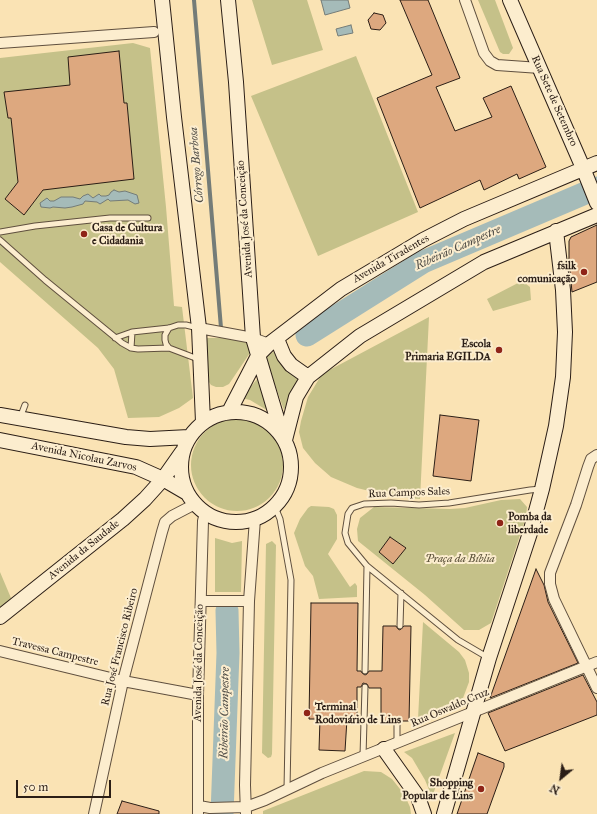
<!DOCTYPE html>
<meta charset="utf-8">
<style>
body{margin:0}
#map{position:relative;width:597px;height:814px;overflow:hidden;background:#fae3b4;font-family:"IM FELL Great Primer",serif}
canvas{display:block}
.north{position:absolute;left:541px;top:758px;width:40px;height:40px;-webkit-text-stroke:3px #fcedce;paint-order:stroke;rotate:209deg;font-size:11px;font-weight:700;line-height:16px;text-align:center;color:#2b1e16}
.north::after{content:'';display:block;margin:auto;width:14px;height:18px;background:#2b1e16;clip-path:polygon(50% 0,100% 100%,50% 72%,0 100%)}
.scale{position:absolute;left:16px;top:780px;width:95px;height:18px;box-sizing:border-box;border:2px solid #2b1e16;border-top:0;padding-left:5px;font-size:12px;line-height:14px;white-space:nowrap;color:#2b1e16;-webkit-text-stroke:3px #fcedce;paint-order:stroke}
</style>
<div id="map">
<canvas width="597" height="814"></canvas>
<div class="north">N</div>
<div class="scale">50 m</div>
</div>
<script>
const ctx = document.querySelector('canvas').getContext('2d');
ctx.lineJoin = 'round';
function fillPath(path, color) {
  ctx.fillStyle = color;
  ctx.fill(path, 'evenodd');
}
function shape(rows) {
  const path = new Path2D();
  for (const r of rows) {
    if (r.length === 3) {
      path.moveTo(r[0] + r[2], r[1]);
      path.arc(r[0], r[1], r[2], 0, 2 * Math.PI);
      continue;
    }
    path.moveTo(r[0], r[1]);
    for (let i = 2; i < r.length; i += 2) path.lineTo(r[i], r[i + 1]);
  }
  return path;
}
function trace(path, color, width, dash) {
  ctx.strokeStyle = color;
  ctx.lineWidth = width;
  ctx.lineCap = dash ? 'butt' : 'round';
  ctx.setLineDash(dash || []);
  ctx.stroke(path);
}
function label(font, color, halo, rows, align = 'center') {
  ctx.font = font + ' "IM FELL Great Primer",serif';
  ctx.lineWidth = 4;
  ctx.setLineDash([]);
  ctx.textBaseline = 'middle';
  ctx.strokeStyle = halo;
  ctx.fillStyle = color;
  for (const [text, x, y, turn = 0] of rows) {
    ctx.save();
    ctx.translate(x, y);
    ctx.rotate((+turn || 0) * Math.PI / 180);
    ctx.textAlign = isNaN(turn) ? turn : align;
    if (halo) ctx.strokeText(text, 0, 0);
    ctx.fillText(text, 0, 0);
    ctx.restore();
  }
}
const green = shape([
 [252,0,307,0,323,50,272,65],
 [478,0,495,0,513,48,509,54,503,54,500,52],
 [133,43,150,48,166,207,174,306,182,307,193,398,179,408,159,417,128,418,114,369,98,348,0,262,0,58],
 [356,56,418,212,318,256,251,96],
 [518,283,526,284,530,287,531,300,493,311,487,299],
 [429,317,420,499,394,497,357,488,331,477,315,463,303,448,299,432,301,421,308,397,322,374],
 [202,338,248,338,252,350,229,384,223,387,216,387,211,385,207,379],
 [276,351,300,378,290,394,284,410,266,360,266,355],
 [259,377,273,415,265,409,250,400,241,398],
 [237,465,46],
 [520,499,527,507,526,517,491,623,479,630,464,630,425,595,358,541,357,529,360,518,374,507,450,509,465,508,501,500],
 [311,506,329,507,334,509,337,515,337,539,328,554,350,587,355,583,357,586,357,597,319,599,313,576,305,566,294,533,300,519,308,508],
 [215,538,232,543,242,541,241,592,215,592],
 [272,541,276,545,272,754,271,757,268,758,262,753,266,544],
 [0,572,11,598,0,608],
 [423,622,459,652,465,660,469,673,469,682,463,698,459,702,418,719],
 [455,733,432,797,425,780,412,758,404,752],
 [364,771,381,772,392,779,404,794,410,807,411,814,263,814,263,811]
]);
const water = shape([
 [321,0,348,0,350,8,325,15,321,0],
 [351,25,353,33,338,36,336,29,351,25],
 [114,190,119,192,125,191,137,195,139,203,135,204,128,200,110,201,108,199,100,204,97,202,85,201,83,204,72,207,65,208,53,207,50,208,41,207,40,203,47,198,50,201,54,201,61,197,73,197,80,199,83,196,88,194,93,198,99,194,101,196,106,196,109,195,111,192,114,190]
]);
const stream = shape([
 [194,0,221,328]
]);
const river = shape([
 [307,335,423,262,597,188],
 [222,814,228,653,227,611]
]);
const building = shape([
 [400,0,428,0,460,78,436,87,455,131,492,117,483,98,511,86,546,167,519,179,517,174,484,190,480,180,420,208,377,98,432,75,400,0],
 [374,13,383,15,386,23,380,30,371,29,368,20,374,13],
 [119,51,124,103,127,103,134,179,43,190,24,215,5,199,18,182,11,118,8,118,4,92,70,85,68,57,119,51],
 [597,225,597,282,572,292,569,261,569,241,571,237,597,225],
 [440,415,479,420,471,481,433,476,440,415],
 [390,537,406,548,393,564,379,552,390,537],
 [536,569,544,585,548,602,578,663,490,698,536,569],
 [311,603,358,603,357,671,361,671,362,673,365,675,367,674,369,671,382,671,383,626,396,626,398,629,400,630,404,626,411,626,409,721,401,721,397,717,395,718,393,721,381,720,381,688,369,688,367,684,363,683,361,687,357,687,357,719,347,719,345,751,319,750,320,719,309,719,311,603],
 [583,675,597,702,597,715,505,751,488,713,583,675],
 [478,753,504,763,504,767,487,814,457,814,478,753],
 [122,801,159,811,159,814,117,814,122,801]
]);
const lane = shape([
 [0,232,35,226,110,218,148,218],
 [0,240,45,280,122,343,131,348,138,349,169,348],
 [169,328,165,335,165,340,166,344,169,348,198,359],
 [115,338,132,332,169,328,178,325,186,325,198,328],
 [131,348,132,332],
 [20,418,25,405],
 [275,507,280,519,291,580,287,789],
 [400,626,401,593],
 [487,657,458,640,367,566,348,543,345,533,348,514,352,508,364,504,391,503,419,505,449,503,530,490,541,489],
 [365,671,367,566],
 [397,743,397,721],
 [363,756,365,687]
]);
const street = shape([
 [465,0,484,53,490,61,497,65,540,68],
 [0,43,154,32],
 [199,328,253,338,269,344],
 [597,455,591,459,588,467,576,505,550,573,550,584,554,599,597,688],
 [201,601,249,601],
 [0,651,123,681,198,695],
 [199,806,210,808,246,807,265,800,322,773,597,662],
 [94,814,123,681,162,532,165,522,172,516,195,504],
 [198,814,198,695,203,521,205,512],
 [246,814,245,785,249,601,255,519]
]);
const secondary = shape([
 [162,0,174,117,199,328,203,422],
 [228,0,236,82,253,338,282,435],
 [510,0,583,168,597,203],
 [277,339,284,356,291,365,308,377],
 [236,467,55],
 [229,412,259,354,269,344,341,289,423,240,464,219,597,163],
 [0,415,126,437,150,439,189,437],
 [0,440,136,467,163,479,187,493],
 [285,440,296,397,308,377,360,336,484,262,597,215],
 [0,617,123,519,145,499,163,479,182,452],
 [384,749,418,797,424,814],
 [444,814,489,658,530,533,542,489,556,426,563,377,565,332,563,290,556,231]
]);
const markers = [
 [84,234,4,"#8f2418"],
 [584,272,4,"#8f2418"],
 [499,350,4,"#8f2418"],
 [500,523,4,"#8f2418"],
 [307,713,4,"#8f2418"],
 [481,789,4,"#8f2418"]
];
const streetNames = [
 ["Rua Sete de Setembro",554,101,66],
 ["Avenida José da Conceição",245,219,-94],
 ["Avenida Tiradentes",391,259,-30],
 ["Avenida Nicolau Zarvos",84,457,12],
 ["Rua Campos Sales",409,493,-2],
 ["Avenida da Saudade",84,550,-39],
 ["Rua José Francisco Ribeiro",120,647,-76],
 ["Travessa Campestre",55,652,14],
 ["Avenida José da Conceição",199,663,-89],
 ["Rua Oswaldo Cruz",450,708,-23]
];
const poiNames = [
 ["Casa de Cultura",92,228],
 ["e Cidadania",92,241],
 ["fsilk",576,266,"right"],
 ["comunicação",576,279,"right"],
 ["Escola",491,344,"right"],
 ["Primaria EGILDA",491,357,"right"],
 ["Pomba da",508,517],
 ["liberdade",508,530],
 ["Terminal",315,707],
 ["Rodoviário de Lins",315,720],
 ["Shopping",473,783,"right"],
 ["Popular de Lins",473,796,"right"]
];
const parkNames = [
 ["Praça da Bíblia",460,559]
];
const waterNames = [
 ["Córrego Barbosa",197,165,-95],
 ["Ribeirão Campestre",458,248,-24],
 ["Ribeirão Campestre",225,713,-89]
];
fillPath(green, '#c5c189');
fillPath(water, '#a5bbb9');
trace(water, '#747c78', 1);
trace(stream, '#747c78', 4);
trace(river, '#a5bbb9', 23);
fillPath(building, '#dda87f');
trace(building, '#2b1e16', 1);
trace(lane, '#5f4f3e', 7);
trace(street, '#5f4f3e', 12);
trace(secondary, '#2b1e16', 16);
trace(lane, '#fcedce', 5);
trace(street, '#fcedce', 10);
trace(secondary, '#fcedce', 14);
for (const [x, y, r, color] of markers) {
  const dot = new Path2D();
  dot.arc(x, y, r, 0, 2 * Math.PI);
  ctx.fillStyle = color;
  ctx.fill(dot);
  trace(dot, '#fcedce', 1.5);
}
label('11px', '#2b1e16', '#fcedce', streetNames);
label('bold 11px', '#2b1e16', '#fcedce', poiNames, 'left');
label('italic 11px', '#594f38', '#fcedce', parkNames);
label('italic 12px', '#504d47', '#fcedce', waterNames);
</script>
